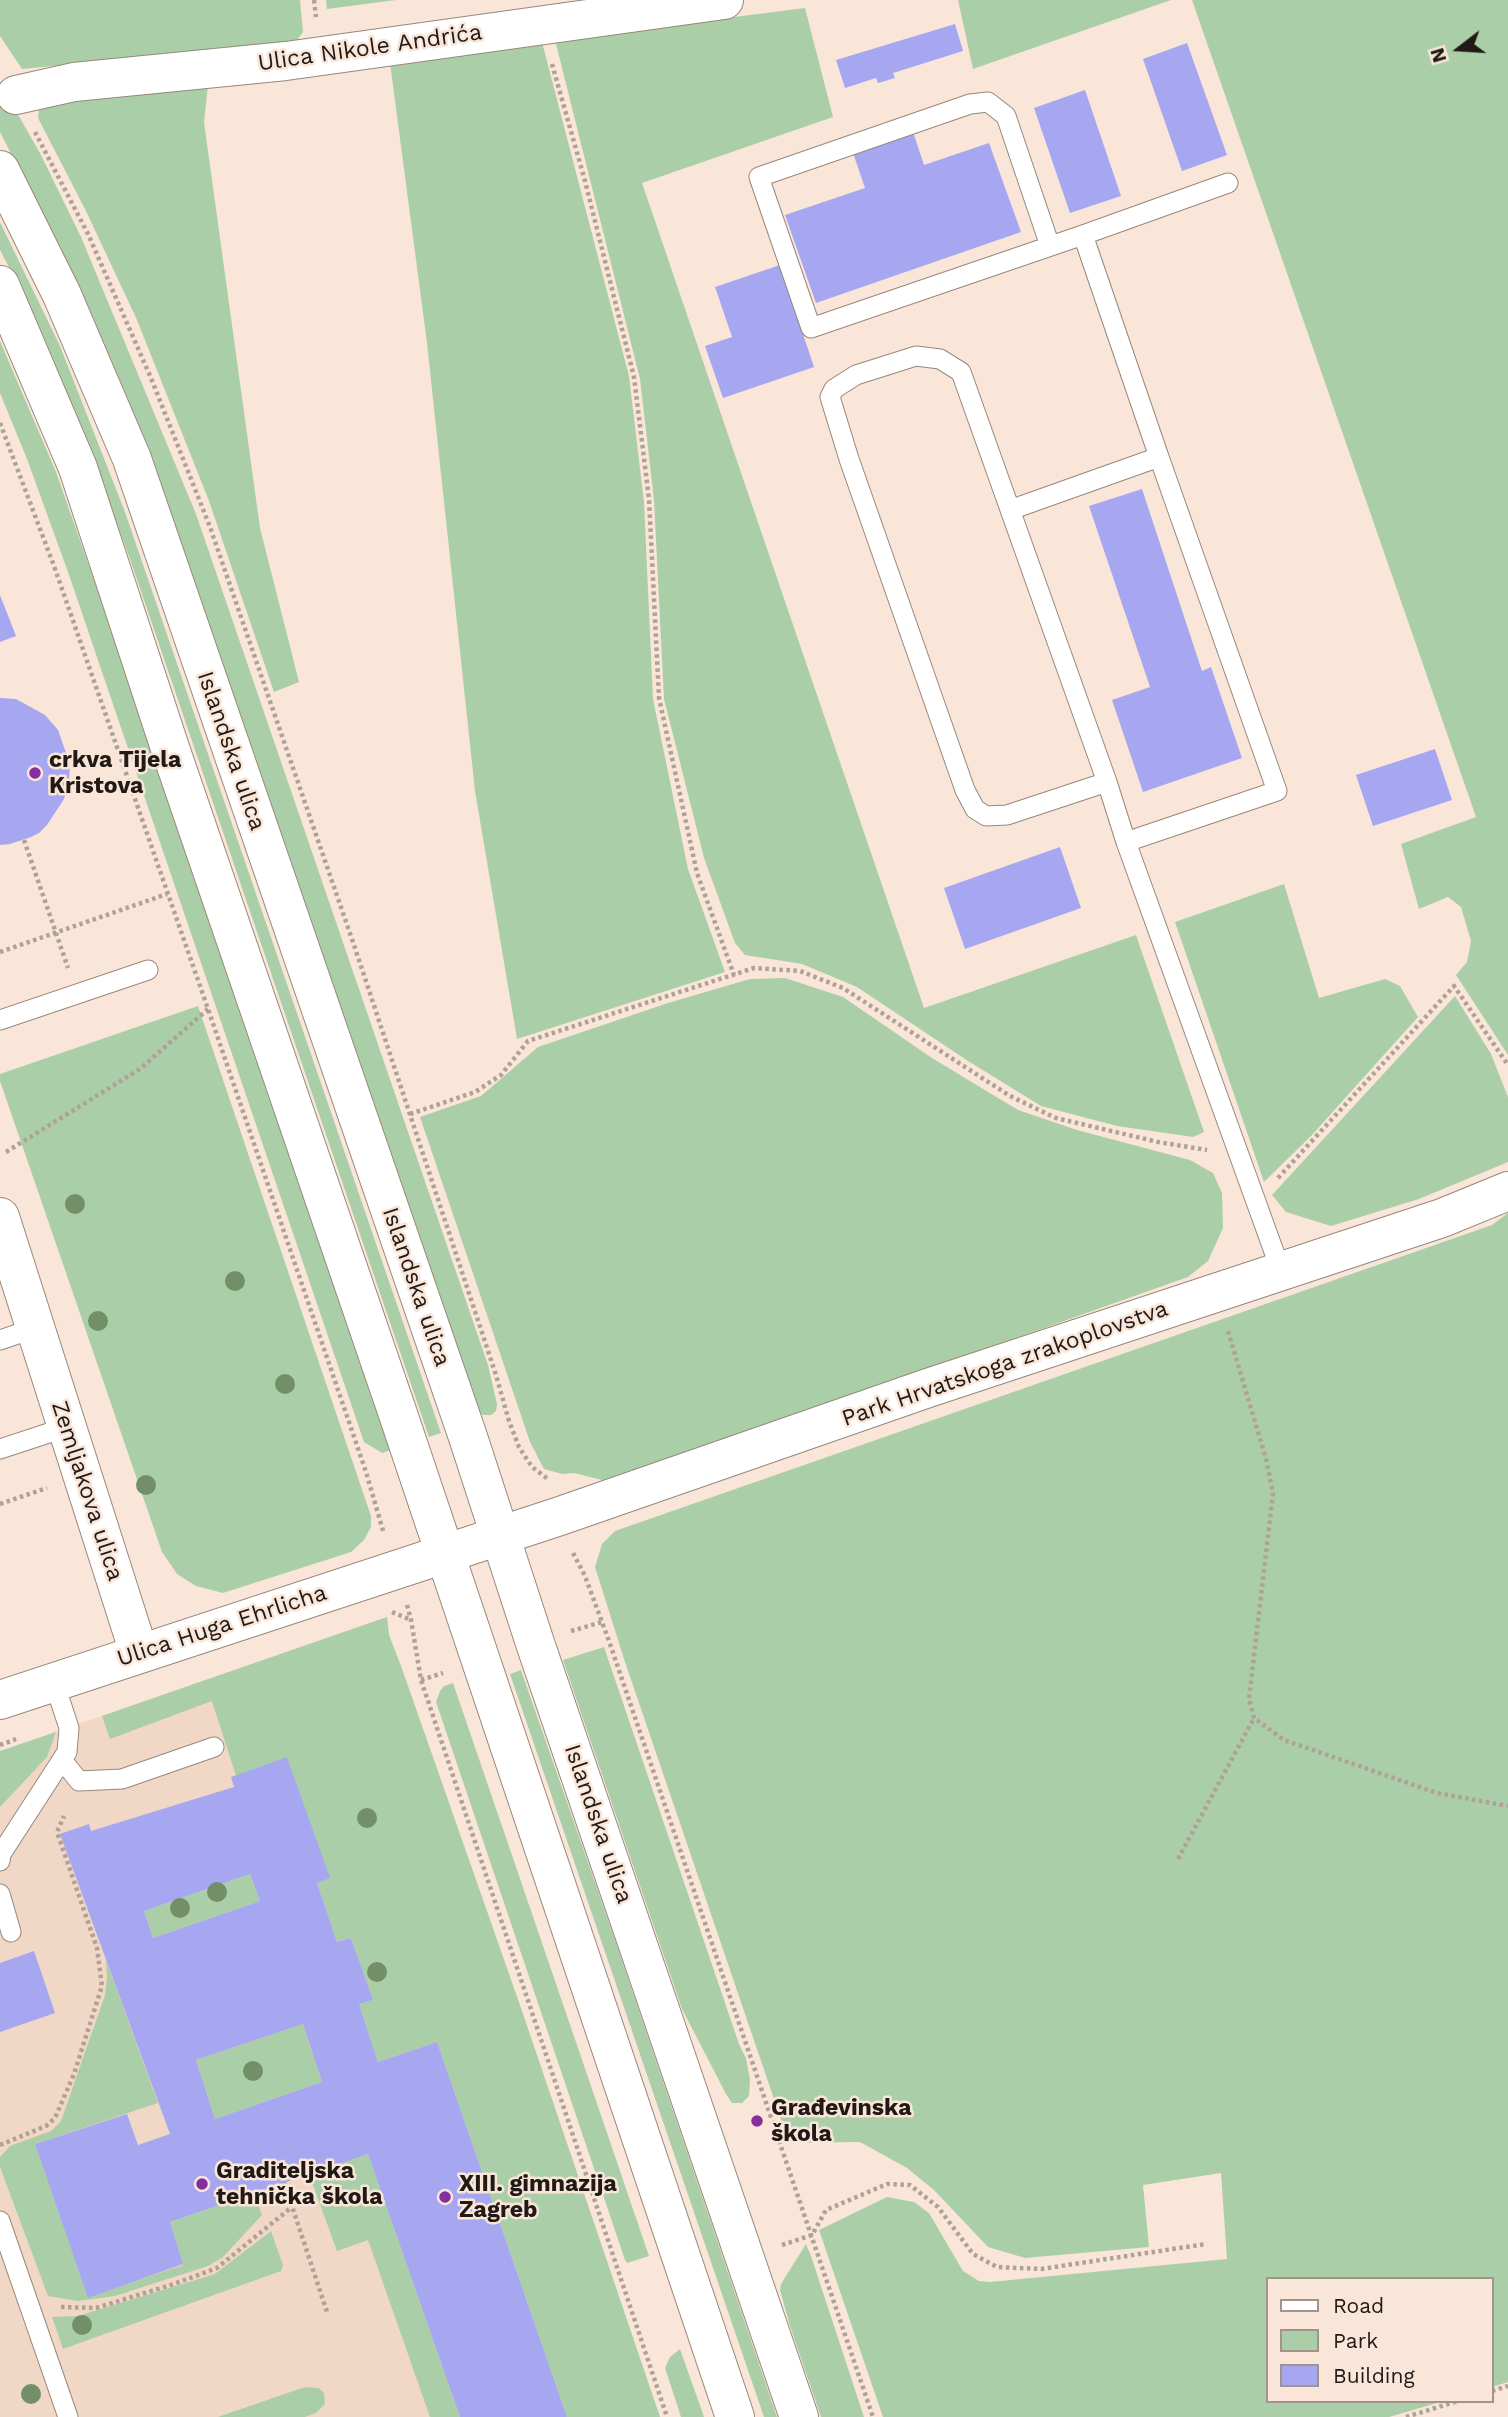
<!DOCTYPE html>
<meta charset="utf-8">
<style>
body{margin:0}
#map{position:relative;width:1508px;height:2417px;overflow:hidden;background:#f9e6d9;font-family:"Work Sans",sans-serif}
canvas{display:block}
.legend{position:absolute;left:1266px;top:2277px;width:228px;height:126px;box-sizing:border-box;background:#f9e6d9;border:2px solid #a2948b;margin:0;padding:9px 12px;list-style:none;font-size:21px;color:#201915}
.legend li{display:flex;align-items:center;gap:14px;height:35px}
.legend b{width:35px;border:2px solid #a2948b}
.north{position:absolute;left:1424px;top:14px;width:70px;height:70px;-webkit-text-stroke:5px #f9e6d9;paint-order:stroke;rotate:253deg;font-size:19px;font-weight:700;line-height:28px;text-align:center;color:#201915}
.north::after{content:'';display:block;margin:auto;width:24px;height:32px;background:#201915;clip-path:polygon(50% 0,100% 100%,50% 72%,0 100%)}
</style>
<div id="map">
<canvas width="1508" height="2417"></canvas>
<ul class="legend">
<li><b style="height:9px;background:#fff"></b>Road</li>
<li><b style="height:19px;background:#aacfa8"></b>Park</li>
<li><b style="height:19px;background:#a6a7f0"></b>Building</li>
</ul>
<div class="north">N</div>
</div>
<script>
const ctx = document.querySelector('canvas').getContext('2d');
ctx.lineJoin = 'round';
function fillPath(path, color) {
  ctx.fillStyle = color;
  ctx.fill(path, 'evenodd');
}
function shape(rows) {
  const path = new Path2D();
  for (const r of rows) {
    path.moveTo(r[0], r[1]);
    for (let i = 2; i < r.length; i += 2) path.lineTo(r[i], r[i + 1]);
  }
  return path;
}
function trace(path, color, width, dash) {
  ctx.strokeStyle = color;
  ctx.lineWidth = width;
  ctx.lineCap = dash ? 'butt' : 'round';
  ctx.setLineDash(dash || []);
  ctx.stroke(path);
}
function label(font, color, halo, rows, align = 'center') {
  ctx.font = font + ' "Work Sans",sans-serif';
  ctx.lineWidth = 5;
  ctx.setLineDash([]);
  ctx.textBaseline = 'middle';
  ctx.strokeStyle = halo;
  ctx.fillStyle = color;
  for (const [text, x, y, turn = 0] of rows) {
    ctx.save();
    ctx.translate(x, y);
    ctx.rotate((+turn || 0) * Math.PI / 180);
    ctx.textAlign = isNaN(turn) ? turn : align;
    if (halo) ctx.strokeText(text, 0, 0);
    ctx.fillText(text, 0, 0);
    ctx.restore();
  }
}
const built = shape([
 [387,1617,389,1635,401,1666,522,2011,660,2417,0,2417,0,1751]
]);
const green = shape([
 [0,0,300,0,303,32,292,47,159,56,22,69,0,36],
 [326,0,396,0,327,9],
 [958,0,1171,0,973,69],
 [1192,0,1508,0,1508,1055,1456,975,1467,962,1471,941,1461,907,1448,897,1419,909,1401,844,1476,817],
 [805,8,833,117,642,183,924,1008,1136,935,1204,1132,1193,1137,1117,1126,1041,1106,968,1061,857,987,802,964,745,955,735,943,704,858,664,699,654,500,640,379,555,40],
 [542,42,629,376,644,502,653,699,688,869,725,972,517,1039,475,791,427,343,390,63],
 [0,83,41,155,81,237,196,514,488,1365,497,1404,496,1411,491,1415,483,1415,477,1411,52,234,0,132],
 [208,85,204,122,260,528,299,682,274,692,209,501,137,320,86,211,38,118,39,108,42,104],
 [0,222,60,346,125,512,441,1433,429,1437,131,562,94,460,17,283,0,250],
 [0,341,56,472,101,600,391,1450,382,1453,364,1442,68,572,27,459,0,393],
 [1284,884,1319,998,1385,979,1400,986,1418,1017,1311,1136,1264,1182,1175,922],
 [785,978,843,997,932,1058,1018,1110,1077,1130,1190,1160,1213,1173,1222,1193,1223,1228,1208,1261,1188,1277,610,1482,574,1473,562,1474,544,1469,530,1442,420,1117,481,1096,538,1047,668,1003,750,979],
 [1455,996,1491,1054,1508,1097,1508,1162,1419,1199,1331,1226,1286,1212,1272,1195],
 [198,1006,371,1516,371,1527,364,1540,351,1552,223,1593,196,1586,177,1574,162,1552,0,1081,0,1074],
 [1508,1213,1508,2382,1492,2387,1492,2279,1268,2279,1268,2401,1444,2401,1389,2417,883,2417,819,2230,887,2197,914,2202,929,2213,963,2271,979,2281,990,2282,1227,2259,1221,2173,1143,2185,1149,2247,1025,2258,988,2247,934,2190,907,2168,860,2142,789,2143,624,1659,595,1567,602,1544,615,1531,1492,1225],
 [387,1617,389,1635,401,1666,522,2011,660,2417,567,2417,437,2042,378,2062,359,2004,373,2000,351,1938,337,1942,317,1883,329,1878,287,1757,236,1776,212,1701,110,1739,102,1716],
 [604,1647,739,2044,746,2058,750,2080,749,2096,742,2103,732,2103,726,2094,682,2009,563,1660],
 [521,1670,615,1940,777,2417,764,2417,510,1674],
 [453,1683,579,2051,649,2256,627,2263,625,2260,436,1702,440,1691,444,1686],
 [56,1732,47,1757,0,1807,0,1751],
 [250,1874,260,1901,153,1938,144,1911],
 [106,1960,158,2103,35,2144,88,2297,183,2265,170,2222,254,2193,262,2215,223,2257,208,2266,115,2296,78,2301,48,2296,0,2167,0,2157,10,2146,51,2131,61,2121,105,1995,107,1978],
 [303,2024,322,2082,215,2119,196,2060],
 [368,2154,460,2417,430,2417,368,2240,337,2251,309,2174],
 [271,2231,283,2265,281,2271,63,2349,52,2317,78,2316,215,2274],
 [806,2244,811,2256,864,2417,821,2417,790,2326,780,2290,781,2284],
 [680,2349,704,2417,681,2417,665,2368,670,2357],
 [305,2387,319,2388,324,2393,325,2404,316,2413,305,2417,218,2417]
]);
const building = shape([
 [955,24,963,51,893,73,895,78,878,83,876,78,845,88,836,60],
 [1187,43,1227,155,1182,171,1143,59],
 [1085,90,1121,196,1070,213,1034,108],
 [913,132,924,165,989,143,1021,232,816,303,785,215,865,188,853,153],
 [780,265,814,367,723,398,705,346,732,337,715,287],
 [1142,489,1202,671,1211,667,1242,758,1143,792,1112,700,1150,687,1089,506],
 [0,595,16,636,0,642],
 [0,698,16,699,45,715,58,730,70,764,69,781,64,799,47,825,39,833,31,837,10,844,0,845],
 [1435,749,1452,800,1373,826,1356,775],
 [1060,847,1081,908,965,949,944,888],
 [287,1757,330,1878,317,1883,337,1942,351,1938,373,2000,359,2004,378,2062,437,2042,567,2417,460,2417,368,2154,170,2222,183,2264,88,2298,35,2144,127,2114,138,2145,170,2134,60,1834,89,1824,91,1831,234,1787,231,1777],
 [250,1874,260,1901,153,1938,144,1911],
 [303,2024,322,2082,215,2119,196,2060],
 [34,1951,55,2013,0,2032,0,1963]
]);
const path = shape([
 [314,0,316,17],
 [552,64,585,181,634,377,649,499,659,698,697,873,734,975],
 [35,132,88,234,151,378,210,527,354,945,496,1375,509,1421,519,1447,532,1467,548,1479],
 [0,423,54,566,208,1009,366,1472,384,1534],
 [24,840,68,968],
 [0,952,167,894],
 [410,1114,475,1092,501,1075,528,1041,754,968,800,971,843,988,1010,1096,1056,1118,1158,1142,1207,1150],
 [6,1152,140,1069,208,1009],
 [1278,1178,1454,986,1508,1065],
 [1228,1331,1266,1459,1273,1493,1249,1699,1254,1718,1284,1740,1437,1793,1508,1806],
 [0,1504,47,1488],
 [573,1553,585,1576,609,1641,873,2417],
 [407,1605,411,1620,421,1680,667,2417],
 [392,1612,411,1620],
 [571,1631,602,1622],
 [421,1680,443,1673],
 [0,1745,16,1739],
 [1178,1859,1254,1718],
 [0,2145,46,2126,55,2118,74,2074,102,1986,97,1948,57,1832,64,1816],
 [284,2182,328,2315],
 [782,2245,812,2235,826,2210,887,2184,910,2185,938,2207,973,2254,997,2267,1041,2269,1206,2244],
 [61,2307,96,2308,174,2284,217,2268,292,2207],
 [1492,2391,1508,2386],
 [1406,2417,1458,2401]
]);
const service = shape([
 [1083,235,1159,457],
 [1050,246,1006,116,988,102,970,104,759,177,811,328,1083,235,1228,183],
 [1010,510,1159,457,1277,791,1126,842,1281,1271],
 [1107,782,1007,815,986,816,975,809,965,790,849,459,830,397,834,389,856,375,916,356,940,359,961,372,1107,782,1126,842],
 [0,1020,148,970],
 [0,1340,35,1328],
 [0,1449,67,1427],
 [62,1760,79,1781,122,1779,214,1747],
 [0,1861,1,1854,67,1752,69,1728,54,1682],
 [0,1894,11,1932],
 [0,2221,68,2417]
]);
const minor = shape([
 [16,95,74,82,286,61,724,0],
 [0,1217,139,1653],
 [0,1700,560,1516,928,1388,1442,1218,1508,1191]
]);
const tertiary = shape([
 [0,170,62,295,132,459,468,1437,535,1643,799,2417],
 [0,285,78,468,170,748,398,1414,735,2417]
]);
const trees = [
 [75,1204],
 [235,1281],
 [98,1321],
 [285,1384],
 [146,1485],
 [367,1818],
 [217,1892],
 [180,1908],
 [377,1972],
 [253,2071],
 [82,2325],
 [31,2394]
];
const markers = [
 [35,773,7,"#852f9d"],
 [757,2121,7,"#852f9d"],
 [202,2184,7,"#852f9d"],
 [445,2197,7,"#852f9d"]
];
const streetNames = [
 ["Ulica Nikole Andrića",370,48,-8],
 ["Islandska ulica",231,751,71],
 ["Islandska ulica",416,1287,71],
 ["Park Hrvatskoga zrakoplovstva",1005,1364,-19],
 ["Zemljakova ulica",87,1491,72],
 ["Ulica Huga Ehrlicha",222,1626,-18],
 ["Islandska ulica",598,1824,71]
];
const poiNames = [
 ["crkva Tijela",49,760],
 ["Kristova",49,786],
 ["Građevinska",771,2108],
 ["škola",771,2134],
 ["Graditeljska",216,2171],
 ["tehnička škola",216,2197],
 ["XIII. gimnazija",459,2184],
 ["Zagreb",459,2210]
];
fillPath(built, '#f1d7c6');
fillPath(green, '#aacfa8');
fillPath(building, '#a6a7f0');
trace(service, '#98877b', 21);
trace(minor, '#98877b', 40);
trace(tertiary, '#98877b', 40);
trace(path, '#b0a197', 4.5, [3.5, 3.5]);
trace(service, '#fff', 19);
trace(minor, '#fff', 38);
trace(tertiary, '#fff', 38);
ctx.fillStyle = '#738f68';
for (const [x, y] of trees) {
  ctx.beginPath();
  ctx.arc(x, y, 10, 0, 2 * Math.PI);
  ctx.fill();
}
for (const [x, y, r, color] of markers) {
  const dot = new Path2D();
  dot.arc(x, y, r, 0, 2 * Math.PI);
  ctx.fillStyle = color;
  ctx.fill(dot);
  trace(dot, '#f9e6d9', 2.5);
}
label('23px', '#201915', '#f9e6d9', streetNames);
label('bold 23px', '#201915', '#f9e6d9', poiNames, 'left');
</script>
